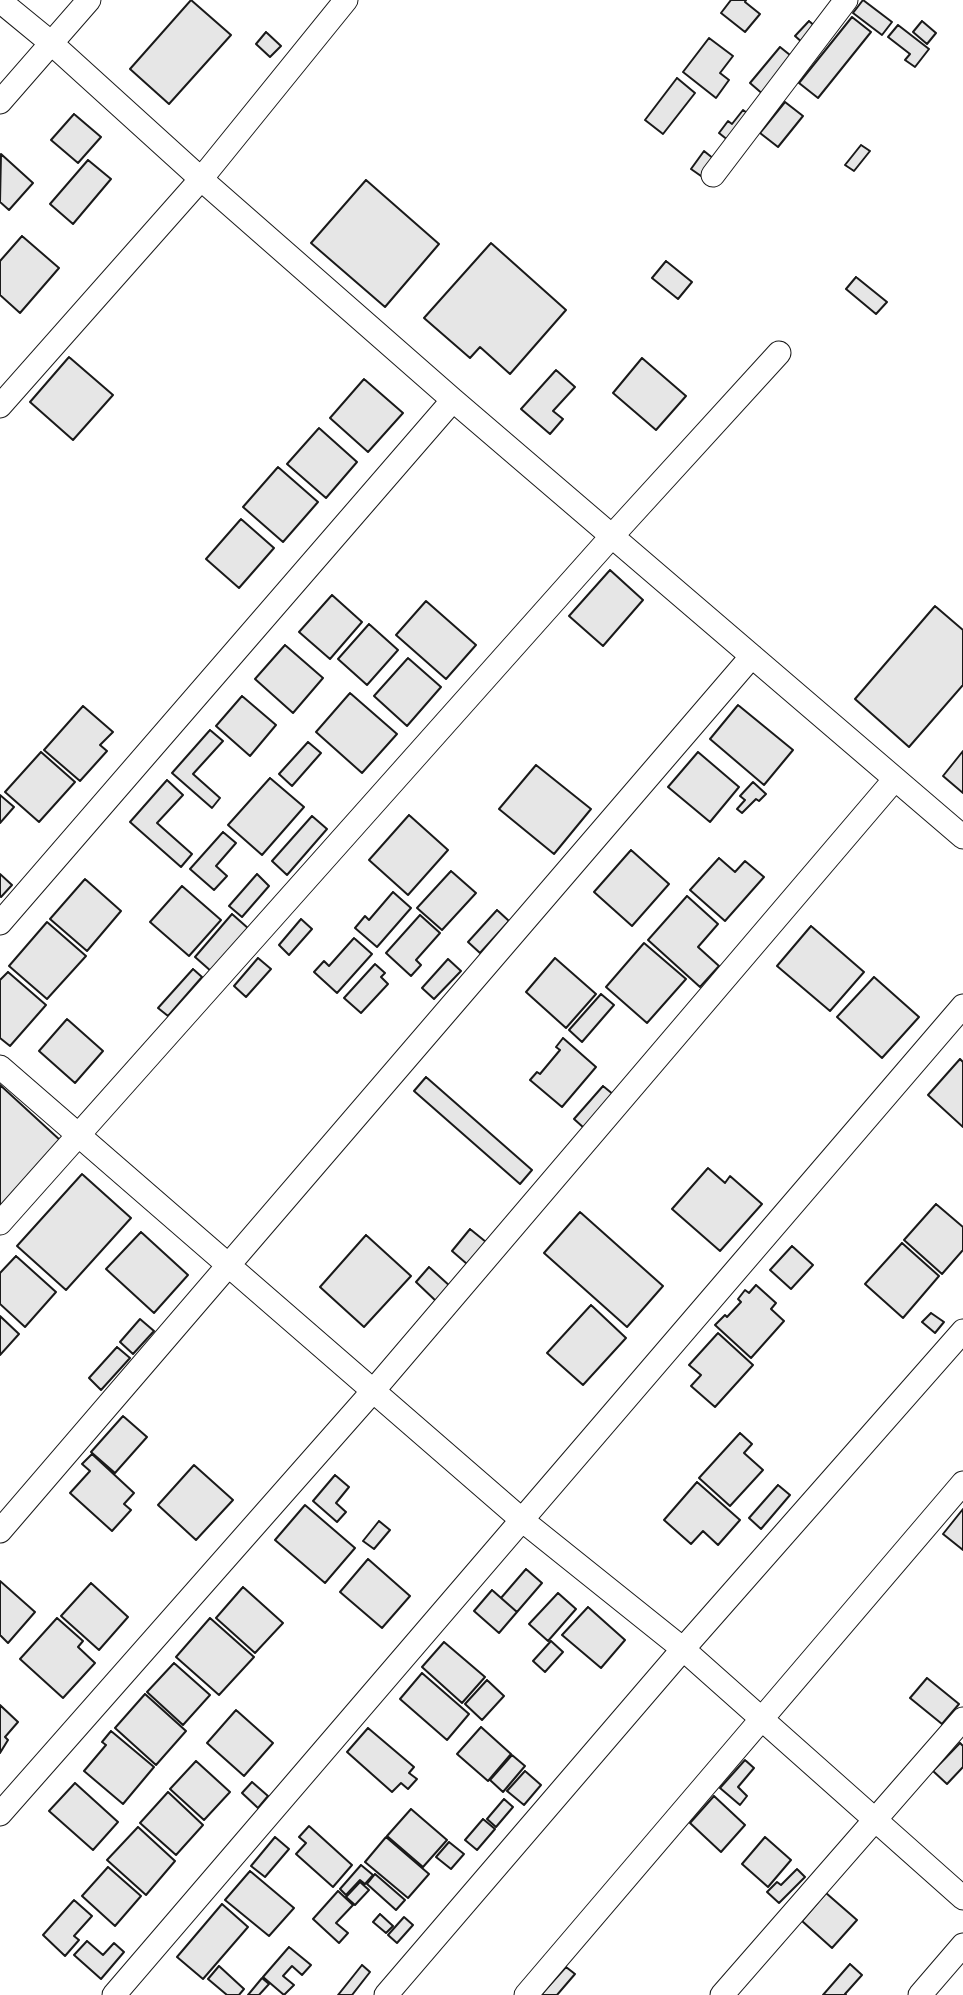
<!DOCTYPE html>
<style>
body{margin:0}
canvas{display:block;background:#fff}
</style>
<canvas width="963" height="1995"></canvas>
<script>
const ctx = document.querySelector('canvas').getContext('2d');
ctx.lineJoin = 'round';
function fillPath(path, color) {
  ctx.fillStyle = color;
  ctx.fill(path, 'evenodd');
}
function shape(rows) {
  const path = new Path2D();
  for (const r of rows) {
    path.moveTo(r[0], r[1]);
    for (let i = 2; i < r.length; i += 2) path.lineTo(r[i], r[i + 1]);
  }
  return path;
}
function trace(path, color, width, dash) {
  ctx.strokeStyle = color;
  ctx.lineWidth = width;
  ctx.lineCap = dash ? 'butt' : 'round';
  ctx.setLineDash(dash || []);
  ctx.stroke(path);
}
const building = shape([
 [191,0,231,35,169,104,130,69,191,0],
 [731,0,746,0,745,2,760,14,745,32,721,13,731,0],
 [863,0,892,22,882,35,853,13,863,0],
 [852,17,871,32,818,98,799,83,852,17],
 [809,21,817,28,804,44,795,36,809,21],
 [922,21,936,33,927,44,913,32,922,21],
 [898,25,929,49,915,67,905,60,910,54,888,37,898,25],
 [266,32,281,46,270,57,256,44,266,32],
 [709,38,733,56,720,73,729,80,716,98,683,72,709,38],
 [780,47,795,59,765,96,750,83,780,47],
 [677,78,695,93,663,134,645,120,677,78],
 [785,102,803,116,778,147,760,133,785,102],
 [743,110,750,115,729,141,719,133,728,121,732,124,743,110],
 [74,114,101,137,78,163,51,140,74,114],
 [861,145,870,151,854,171,845,165,861,145],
 [704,151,714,159,701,176,691,169,704,151],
 [1,154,33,183,9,210,0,202,1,154],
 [88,160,111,179,73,224,50,204,88,160],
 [366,180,439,244,385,307,311,243,366,180],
 [22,236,59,268,20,313,0,295,0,261,22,236],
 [491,243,566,310,510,374,480,347,470,358,424,318,491,243],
 [666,261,692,282,678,299,652,278,666,261],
 [856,277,887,302,876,314,846,289,856,277],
 [69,357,113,395,73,440,30,402,69,357],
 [642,358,686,396,656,430,613,393,642,358],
 [556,370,575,387,553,411,563,419,550,434,521,409,556,370],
 [364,379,403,413,368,452,330,418,364,379],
 [319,428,357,462,326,498,287,464,319,428],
 [278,467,318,502,283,542,243,507,278,467],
 [241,519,274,548,239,588,206,559,241,519],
 [610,570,643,600,603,646,569,616,610,570],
 [332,595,362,622,330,659,299,632,332,595],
 [426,601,476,645,446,679,396,635,426,601],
 [935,606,963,630,963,685,909,747,855,699,935,606],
 [369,624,398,650,367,685,338,659,369,624],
 [285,645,323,678,293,713,255,679,285,645],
 [408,658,441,687,407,726,374,696,408,658],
 [350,693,397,734,362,773,316,732,350,693],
 [242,696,276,725,250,756,216,726,242,696],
 [738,705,793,750,764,785,710,739,738,705],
 [83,706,113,732,100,745,107,751,80,781,44,750,83,706],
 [210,730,223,741,193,774,220,798,212,808,172,773,210,730],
 [308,742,321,753,292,786,279,774,308,742],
 [963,751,963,793,943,776,963,751],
 [41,752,75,782,39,822,5,792,41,752],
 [698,752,739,787,710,822,668,787,698,752],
 [536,765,591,809,554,854,499,809,536,765],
 [270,778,304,807,262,855,228,825,270,778],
 [167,780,183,795,157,823,192,854,181,867,130,822,167,780],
 [753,782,766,794,759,801,756,799,742,813,737,809,745,800,740,796,753,782],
 [0,795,14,807,0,823,0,795],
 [409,815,448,850,408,895,369,860,409,815],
 [312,816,327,829,287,875,272,861,312,816],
 [223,832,236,843,216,866,227,876,214,890,190,869,223,832],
 [631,850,669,884,632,926,594,892,631,850],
 [719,858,735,872,745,861,764,877,725,921,690,890,719,858],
 [451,871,476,893,442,930,417,908,451,871],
 [0,874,12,885,1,897,0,896,0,874],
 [257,874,269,886,242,917,229,906,257,874],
 [85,879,121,911,87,951,50,919,85,879],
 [182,886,221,920,189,956,150,922,182,886],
 [393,892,411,908,377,947,355,928,365,916,369,920,393,892],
 [687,896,718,924,698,947,719,966,700,987,648,940,687,896],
 [497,910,509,921,480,953,468,942,497,910],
 [232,914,249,929,212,972,195,957,232,914],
 [420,915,440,933,416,960,421,965,411,976,386,953,420,915],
 [301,919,312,929,289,955,279,945,301,919],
 [47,922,86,956,47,999,9,966,47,922],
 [811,926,864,972,830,1011,777,966,811,926],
 [354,938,372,954,337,993,314,972,324,961,329,966,354,938],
 [644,943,686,979,647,1023,606,987,644,943],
 [258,958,271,969,246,997,234,986,258,958],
 [555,958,596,994,566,1028,526,992,555,958],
 [448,959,461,971,434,999,422,988,448,959],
 [375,964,385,973,381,977,388,984,361,1013,344,998,375,964],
 [193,969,202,977,168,1016,158,1008,193,969],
 [8,972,46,1005,10,1046,0,1038,0,980,8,972],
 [874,977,919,1017,882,1058,837,1017,874,977],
 [601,994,614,1005,582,1042,569,1030,601,994],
 [67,1019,103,1051,75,1083,39,1051,67,1019],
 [563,1038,596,1067,562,1107,530,1080,537,1072,540,1074,560,1050,556,1047,563,1038],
 [960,1059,963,1062,963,1127,928,1095,960,1059],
 [426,1077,532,1170,520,1184,414,1091,426,1077],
 [0,1085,61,1141,0,1208,0,1085],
 [603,1086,614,1095,584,1128,574,1119,603,1086],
 [708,1168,725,1183,730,1176,762,1204,720,1251,672,1209,708,1168],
 [82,1174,131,1218,66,1290,17,1246,82,1174],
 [936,1204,963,1227,963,1250,942,1274,904,1240,936,1204],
 [580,1212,663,1286,627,1327,544,1253,580,1212],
 [470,1229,486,1242,467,1264,452,1251,470,1229],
 [141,1232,188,1275,154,1313,106,1269,141,1232],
 [366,1235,411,1276,364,1327,320,1287,366,1235],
 [902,1243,939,1276,903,1318,865,1284,902,1243],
 [792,1246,813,1265,791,1289,770,1270,792,1246],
 [16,1256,56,1292,25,1327,0,1304,0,1273,16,1256],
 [429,1267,451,1287,437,1302,416,1282,429,1267],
 [756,1285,776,1303,771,1309,784,1321,751,1358,715,1325,725,1315,727,1317,741,1302,738,1299,745,1290,749,1293,756,1285],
 [591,1305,626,1338,583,1385,547,1353,591,1305],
 [931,1313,944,1322,935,1333,922,1322,931,1313],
 [0,1316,19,1334,0,1355,0,1316],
 [140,1319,154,1331,133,1354,120,1342,140,1319],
 [718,1333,753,1365,715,1407,691,1386,701,1375,689,1365,718,1333],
 [117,1347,130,1358,101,1390,89,1378,117,1347],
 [123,1416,147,1437,115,1473,91,1452,123,1416],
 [740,1433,752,1444,744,1453,763,1470,730,1506,699,1478,740,1433],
 [92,1454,134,1493,124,1504,131,1510,112,1531,70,1493,90,1471,82,1464,92,1454],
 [194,1465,233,1500,196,1540,158,1505,194,1465],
 [335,1475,349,1487,336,1503,346,1512,337,1522,313,1501,335,1475],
 [697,1482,740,1520,718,1545,703,1531,691,1544,664,1520,697,1482],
 [778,1485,790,1495,761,1529,749,1518,778,1485],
 [305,1505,355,1548,325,1583,275,1540,305,1505],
 [963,1509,963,1550,943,1534,963,1509],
 [379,1521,390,1530,374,1549,363,1541,379,1521],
 [368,1559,410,1596,382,1628,340,1592,368,1559],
 [526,1569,542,1583,517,1612,501,1598,526,1569],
 [0,1581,35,1612,8,1643,0,1635,0,1581],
 [91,1583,128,1617,99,1650,61,1616,91,1583],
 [243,1587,283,1623,255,1653,216,1618,243,1587],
 [492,1590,517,1612,499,1633,474,1611,492,1590],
 [558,1593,576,1609,548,1641,529,1624,558,1593],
 [588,1607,625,1640,601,1668,562,1635,588,1607],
 [57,1618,83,1641,78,1647,95,1663,63,1698,20,1659,57,1618],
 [210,1618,254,1657,219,1695,176,1657,210,1618],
 [551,1641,563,1652,545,1672,533,1661,551,1641],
 [444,1642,485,1677,462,1703,422,1667,444,1642],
 [174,1663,210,1695,183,1725,147,1692,174,1663],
 [422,1673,469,1714,447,1740,400,1699,422,1673],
 [927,1678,959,1704,942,1724,910,1698,927,1678],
 [487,1680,504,1696,482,1720,465,1704,487,1680],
 [145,1694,186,1731,156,1765,115,1728,145,1694],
 [0,1705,18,1722,5,1737,8,1740,0,1753,0,1705],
 [236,1710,273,1743,244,1776,207,1743,236,1710],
 [481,1727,511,1754,488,1781,457,1754,481,1727],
 [368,1728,414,1767,409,1773,417,1779,408,1789,401,1783,392,1792,347,1752,368,1728],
 [111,1731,154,1767,123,1804,84,1771,106,1745,102,1742,111,1731],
 [960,1743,963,1746,963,1767,947,1784,933,1771,960,1743],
 [512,1755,525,1766,503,1792,490,1780,512,1755],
 [745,1760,754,1768,738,1787,747,1796,740,1805,720,1788,745,1760],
 [196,1761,230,1792,204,1820,170,1789,196,1761],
 [525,1771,541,1785,524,1805,507,1791,525,1771],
 [252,1782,268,1796,258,1808,242,1793,252,1782],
 [75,1783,118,1822,93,1850,49,1811,75,1783],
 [168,1792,203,1825,176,1855,140,1823,168,1792],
 [714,1796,745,1825,721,1852,690,1823,714,1796],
 [504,1799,513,1807,496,1827,487,1819,504,1799],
 [411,1809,447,1840,423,1867,387,1836,411,1809],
 [483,1819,495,1829,477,1850,465,1840,483,1819],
 [309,1826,352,1865,333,1887,296,1854,306,1843,299,1837,309,1826],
 [138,1827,175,1861,146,1895,107,1860,138,1827],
 [275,1837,289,1849,265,1877,251,1866,275,1837],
 [386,1837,429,1874,408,1898,365,1862,386,1837],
 [765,1837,791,1860,768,1887,742,1864,765,1837],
 [449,1842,464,1854,451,1869,436,1857,449,1842],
 [361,1865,373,1875,365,1884,360,1880,346,1895,340,1889,361,1865],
 [108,1867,141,1896,115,1926,82,1896,108,1867],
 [797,1869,805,1877,779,1903,767,1892,777,1882,781,1885,797,1869],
 [250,1871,294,1908,269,1936,225,1900,250,1871],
 [375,1874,405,1900,396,1910,367,1884,375,1874],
 [360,1882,369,1890,355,1905,346,1897,360,1882],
 [338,1891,353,1905,336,1923,348,1933,339,1943,313,1919,338,1891],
 [826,1893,857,1920,832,1948,802,1921,826,1893],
 [74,1900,92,1916,74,1936,79,1940,65,1956,43,1935,74,1900],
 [222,1904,248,1927,203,1979,177,1957,222,1904],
 [380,1914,393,1926,386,1933,373,1922,380,1914],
 [404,1917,413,1925,397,1943,388,1935,404,1917],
 [87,1941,103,1955,114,1943,124,1952,101,1979,74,1955,87,1941],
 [289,1947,311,1965,302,1975,292,1966,283,1976,294,1985,284,1995,263,1977,289,1947],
 [850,1964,862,1975,845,1994,846,1995,823,1995,850,1964],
 [362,1965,370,1972,352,1995,338,1995,362,1965],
 [219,1966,244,1989,239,1995,227,1995,208,1979,219,1966],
 [566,1967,575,1974,557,1995,541,1995,566,1967],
 [262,1978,269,1984,259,1995,248,1995,262,1978]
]);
const minor = shape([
 [0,1,50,42,201,179,453,400,963,837],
 [0,102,89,0],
 [713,175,846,0],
 [0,406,201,179,346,0],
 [0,923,453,400],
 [0,1067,522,1520,683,1649,963,1898],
 [0,1223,612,536,779,353],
 [0,1531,752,656],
 [0,1814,373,1391,895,779],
 [114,1995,963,1006],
 [386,1995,683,1649,963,1331],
 [526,1995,963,1483],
 [722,1995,963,1719],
 [920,1995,963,1945]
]);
fillPath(building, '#e6e6e6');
trace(building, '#1a1a1a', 2);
trace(minor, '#1a1a1a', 25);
trace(minor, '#fff', 23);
</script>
